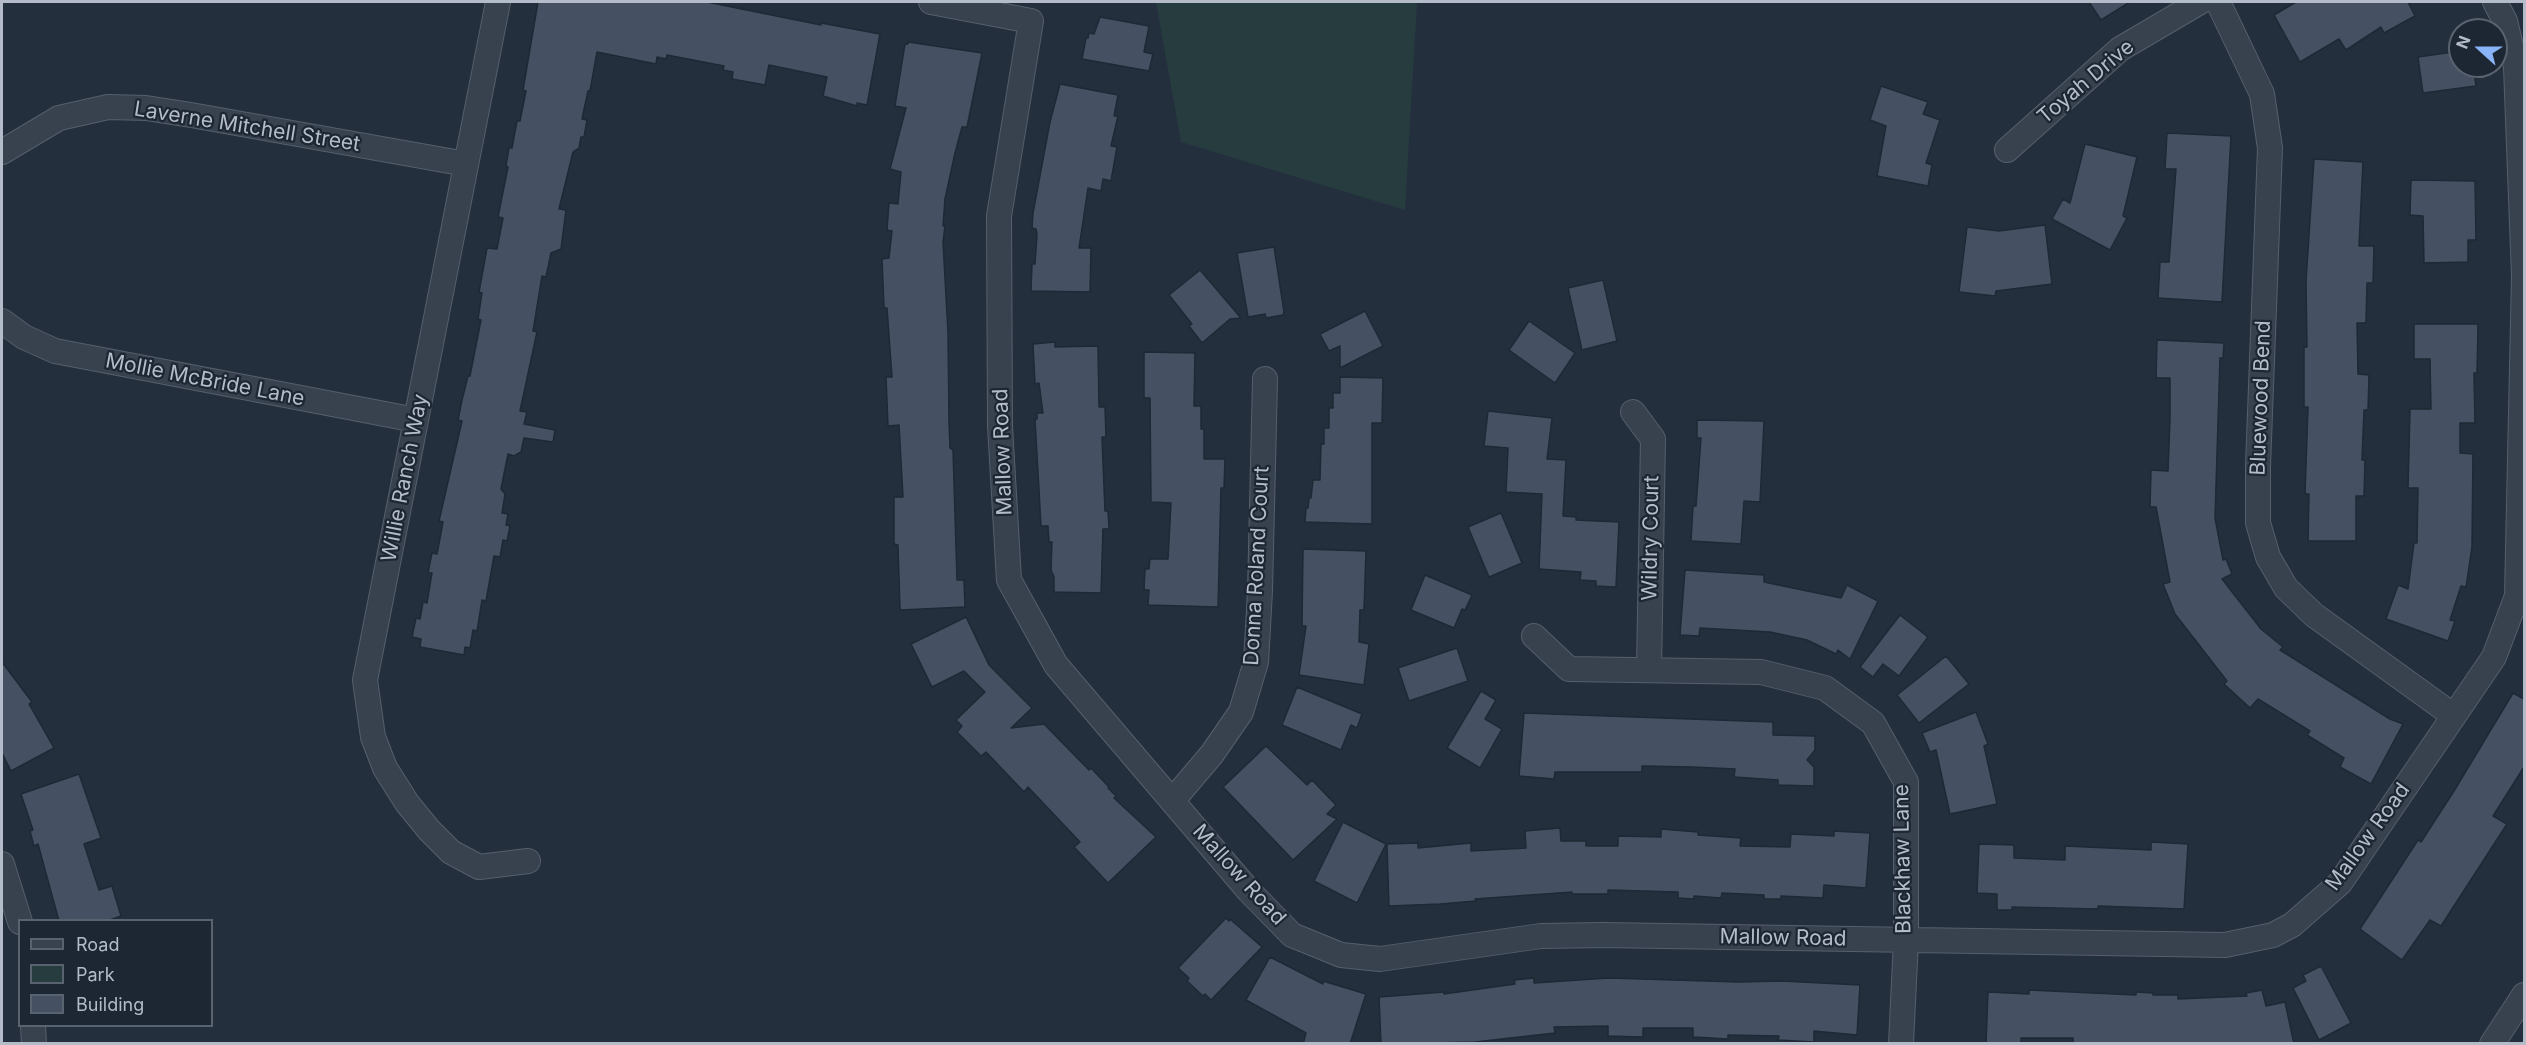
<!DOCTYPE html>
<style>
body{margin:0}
#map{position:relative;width:2526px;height:1045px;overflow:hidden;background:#242f3e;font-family:Inter,sans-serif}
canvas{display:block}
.frame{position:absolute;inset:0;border:3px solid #b4bcc9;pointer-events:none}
.legend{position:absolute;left:18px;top:919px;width:195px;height:108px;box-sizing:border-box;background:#1d2633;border:2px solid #59626f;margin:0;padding:8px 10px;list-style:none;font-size:18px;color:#b4bcc9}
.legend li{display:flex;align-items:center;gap:12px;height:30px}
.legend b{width:30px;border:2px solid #59626f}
.north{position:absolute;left:2448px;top:18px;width:60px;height:60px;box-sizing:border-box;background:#1d2633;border:2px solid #59626f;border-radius:50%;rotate:291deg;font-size:16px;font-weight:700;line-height:24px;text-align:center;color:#b4bcc9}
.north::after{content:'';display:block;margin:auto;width:21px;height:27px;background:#8ab4f8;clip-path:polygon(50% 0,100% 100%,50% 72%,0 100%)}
</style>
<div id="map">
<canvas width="2526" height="1045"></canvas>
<div class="frame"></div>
<ul class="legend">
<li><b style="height:8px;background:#38414e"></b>Road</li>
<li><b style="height:16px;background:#263c3f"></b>Park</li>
<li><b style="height:16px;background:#455162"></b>Building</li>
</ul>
<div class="north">N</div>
</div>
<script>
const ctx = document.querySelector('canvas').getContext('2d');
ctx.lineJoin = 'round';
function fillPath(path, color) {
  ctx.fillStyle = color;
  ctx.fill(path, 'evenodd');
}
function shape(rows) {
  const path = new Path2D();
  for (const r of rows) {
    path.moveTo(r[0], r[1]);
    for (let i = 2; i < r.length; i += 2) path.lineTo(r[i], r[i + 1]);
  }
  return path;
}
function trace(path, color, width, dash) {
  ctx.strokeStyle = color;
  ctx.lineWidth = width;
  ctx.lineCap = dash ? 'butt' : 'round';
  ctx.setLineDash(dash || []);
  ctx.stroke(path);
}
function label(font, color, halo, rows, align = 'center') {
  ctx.font = font + ' Inter,sans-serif';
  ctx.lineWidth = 4.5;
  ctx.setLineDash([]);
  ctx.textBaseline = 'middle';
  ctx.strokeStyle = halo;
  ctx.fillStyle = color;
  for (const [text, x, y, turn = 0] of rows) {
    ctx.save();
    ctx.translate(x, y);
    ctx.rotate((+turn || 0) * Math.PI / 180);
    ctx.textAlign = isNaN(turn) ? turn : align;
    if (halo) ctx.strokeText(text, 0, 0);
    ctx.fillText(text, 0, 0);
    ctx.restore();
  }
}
const green = shape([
 [1156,2,1417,2,1405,210,1181,142]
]);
const building = shape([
 [538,2,707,2,821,25,821,23,880,34,867,105,857,103,857,106,823,96,827,77,769,65,765,85,732,79,733,72,723,70,724,66,667,55,666,59,657,57,656,64,597,52,590,91,588,91,582,119,587,120,584,137,581,137,579,148,573,152,559,209,566,210,561,249,551,253,546,277,542,276,533,331,537,332,520,411,527,412,524,424,555,430,553,442,524,438,521,452,514,456,508,454,501,489,505,494,502,513,508,514,506,525,510,526,507,541,503,540,500,557,494,556,486,601,482,600,477,631,473,630,470,648,465,647,464,655,420,647,421,639,412,637,416,618,420,619,423,602,427,603,432,573,428,573,432,553,437,554,443,522,439,521,442,508,462,421,458,420,462,400,468,376,470,376,481,320,478,319,482,293,479,292,487,248,497,249,503,218,498,217,508,167,506,166,509,148,512,148,517,121,520,121,526,91,523,90,538,2],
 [2089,2,2130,2,2101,20,2089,2],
 [2296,2,2408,2,2415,16,2384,33,2381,27,2346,50,2339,39,2300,62,2274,15,2296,2],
 [1100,17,1149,26,1144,52,1153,54,1149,71,1082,59,1086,38,1088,38,1089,33,1094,34,1100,17],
 [908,42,982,53,967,127,962,127,955,153,945,199,943,226,945,226,943,242,948,332,949,422,950,448,953,450,957,580,964,580,965,607,900,610,898,545,894,544,894,497,903,497,899,425,888,426,886,377,892,377,887,308,884,308,882,259,889,258,892,231,887,230,889,203,898,204,901,172,890,169,906,108,895,106,905,44,908,44,908,42],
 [2460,51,2460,66,2473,66,2476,86,2423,93,2418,57,2460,51],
 [1060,84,1118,95,1114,116,1118,116,1111,146,1117,147,1111,181,1103,179,1101,191,1088,188,1079,248,1091,248,1090,292,1031,291,1032,264,1035,264,1037,234,1036,229,1032,228,1033,213,1050,122,1060,84],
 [1881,86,1928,102,1923,114,1940,120,1926,163,1932,165,1928,186,1877,176,1886,126,1870,120,1881,86],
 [2167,133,2231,136,2222,302,2158,298,2160,262,2169,262,2176,169,2165,169,2167,133],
 [2085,144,2137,157,2123,216,2127,218,2110,250,2052,219,2063,199,2070,203,2085,144],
 [2314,159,2363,162,2359,246,2374,246,2373,283,2367,283,2366,323,2357,323,2358,374,2369,375,2368,410,2364,410,2362,460,2365,460,2364,496,2356,496,2356,541,2308,541,2309,494,2305,494,2308,407,2304,407,2304,347,2307,347,2306,281,2314,159],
 [2411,180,2475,181,2476,240,2468,240,2468,262,2424,263,2423,216,2410,215,2411,180],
 [2045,225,2052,284,1996,291,1995,296,1959,292,1967,227,1999,231,2045,225],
 [1274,247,1284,312,1283,315,1266,318,1265,314,1248,317,1237,253,1274,247],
 [1200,270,1241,318,1230,319,1202,343,1189,326,1192,324,1169,295,1200,270],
 [1603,280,1617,341,1582,350,1568,288,1603,280],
 [1365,311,1383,346,1340,368,1340,346,1329,351,1320,334,1365,311],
 [1529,321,1575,353,1555,383,1509,350,1529,321],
 [2414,324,2478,324,2477,373,2474,373,2475,423,2460,423,2460,453,2473,454,2472,547,2466,587,2461,586,2450,620,2455,621,2448,641,2386,619,2398,585,2408,589,2414,543,2417,543,2418,488,2408,488,2410,409,2431,409,2430,359,2414,359,2414,324],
 [2157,340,2224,343,2223,358,2220,358,2215,518,2223,560,2226,559,2232,574,2222,579,2261,629,2283,647,2280,650,2390,719,2403,724,2371,784,2340,767,2344,758,2307,735,2310,731,2258,699,2250,708,2224,684,2227,681,2175,614,2163,584,2170,582,2156,507,2150,507,2151,470,2168,471,2170,419,2170,378,2156,378,2157,340],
 [1055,342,1055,347,1098,346,1099,407,1105,407,1106,437,1102,437,1105,511,1108,511,1109,529,1103,529,1101,593,1054,592,1054,577,1051,570,1052,542,1049,542,1048,526,1041,526,1035,419,1037,419,1037,413,1043,413,1039,383,1035,384,1033,344,1055,342],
 [1144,352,1195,353,1194,406,1201,406,1201,429,1204,429,1204,459,1225,459,1224,488,1221,488,1218,607,1148,605,1149,590,1144,590,1145,569,1149,569,1150,559,1168,559,1171,503,1151,502,1150,398,1144,398,1144,352],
 [1340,377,1383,378,1382,423,1372,423,1372,524,1305,522,1306,508,1308,508,1309,498,1311,498,1313,480,1320,480,1321,444,1324,444,1324,428,1329,428,1329,408,1333,408,1333,393,1340,393,1340,377],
 [1488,411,1552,418,1547,459,1566,460,1563,516,1576,517,1576,520,1619,522,1616,587,1596,586,1596,581,1580,580,1581,572,1539,569,1542,494,1506,492,1508,448,1484,446,1488,411],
 [1697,420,1764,421,1760,502,1744,501,1741,544,1691,541,1693,506,1696,506,1701,438,1697,438,1697,420],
 [1501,513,1522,563,1489,577,1468,527,1501,513],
 [1303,549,1366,551,1364,610,1360,610,1359,642,1369,644,1364,685,1299,675,1306,626,1302,626,1303,549],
 [1685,570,1764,575,1764,582,1841,598,1847,585,1878,601,1850,659,1838,650,1836,654,1807,640,1770,632,1700,628,1699,636,1680,635,1685,570],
 [1425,575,1472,595,1465,610,1462,609,1454,628,1411,610,1425,575],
 [1900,615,1928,637,1899,676,1883,664,1873,677,1860,667,1900,615],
 [966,617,989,665,1032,708,1011,728,1044,724,1089,770,1091,768,1109,787,1108,788,1116,796,1114,798,1156,837,1108,883,1074,847,1080,842,1028,787,1024,792,986,752,981,756,957,732,962,726,956,720,985,692,964,671,932,687,911,644,966,617],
 [1457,648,1468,681,1409,701,1398,668,1457,648],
 [1946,656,1969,684,1919,723,1897,695,1946,656],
 [2,662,32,702,29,704,54,748,11,771,2,753,2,662],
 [1297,687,1362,714,1357,728,1351,725,1341,750,1282,725,1297,687],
 [1481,691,1496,700,1485,719,1502,729,1480,768,1447,748,1481,691],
 [2513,693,2524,699,2524,767,2493,816,2507,824,2441,926,2430,920,2402,960,2360,929,2418,840,2421,842,2454,791,2513,693],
 [1976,712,1988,744,1984,746,1997,804,1950,814,1936,750,1930,752,1922,733,1976,712],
 [1524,713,1773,722,1773,735,1815,736,1815,750,1807,760,1814,767,1814,786,1778,785,1778,780,1734,777,1735,769,1693,767,1642,766,1642,772,1555,772,1554,779,1519,776,1524,713],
 [1266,746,1307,785,1312,780,1336,805,1327,814,1337,819,1293,860,1223,787,1266,746],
 [79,774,101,838,84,844,99,890,112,886,121,916,107,921,59,921,38,844,34,846,30,831,33,830,21,794,79,774],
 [1343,822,1386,844,1357,903,1314,881,1343,822],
 [1560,828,1561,841,1586,841,1586,846,1618,846,1618,836,1661,837,1661,829,1698,832,1698,835,1741,838,1740,846,1790,847,1791,834,1834,836,1834,831,1870,833,1866,888,1824,885,1823,898,1781,896,1781,899,1764,899,1764,895,1722,893,1721,898,1694,896,1694,899,1678,898,1678,892,1608,890,1608,894,1572,894,1572,892,1475,899,1476,901,1440,904,1389,906,1387,844,1418,843,1418,848,1471,843,1471,851,1526,848,1525,831,1560,828],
 [2151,842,2188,844,2184,909,2098,906,2098,909,2012,907,2012,910,1997,910,1997,894,1977,893,1979,844,2014,845,2014,858,2065,860,2065,846,2151,850,2151,842],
 [1226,918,1229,921,1230,919,1262,947,1211,1000,1205,994,1203,996,1187,981,1189,978,1178,968,1226,918],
 [1270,957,1323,984,1323,981,1366,994,1350,1044,1303,1044,1306,1033,1246,1000,1270,957],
 [2321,966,2351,1023,2319,1040,2293,988,2306,981,2303,975,2321,966],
 [1534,978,1534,983,1609,978,1738,982,1782,981,1860,985,1857,1035,1814,1031,1814,1042,1778,1040,1779,1036,1728,1035,1728,1039,1693,1037,1693,1028,1643,1028,1643,1037,1608,1036,1608,1026,1554,1027,1555,1033,1475,1042,1381,1044,1379,997,1444,992,1444,994,1515,984,1514,980,1534,978],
 [2029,990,2136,995,2136,992,2153,993,2153,995,2178,995,2178,999,2247,996,2246,993,2262,990,2266,1006,2285,1002,2294,1044,2073,1044,2073,1038,2021,1038,2021,1044,1986,1044,1988,992,2029,994,2029,990]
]);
const minor = shape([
 [498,2,365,680,373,737,385,768,407,803,429,830,451,852,479,867,528,861],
 [931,2,1031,21,999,216,1000,426,1009,580,1056,665,1249,891,1292,935,1341,955,1380,959,1541,936,1603,935,2225,945,2273,935,2292,925,2340,883,2494,657,2517,596,2524,276,2516,67,2505,21,2495,2],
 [2218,2,2262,94,2270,148,2258,466,2258,523,2268,557,2286,588,2314,615,2454,716],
 [2007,150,2120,49,2200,2],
 [2,152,59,118,108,107,146,108,191,115,466,164],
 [2,321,24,337,55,351,416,420],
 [1633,412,1653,439,1649,670],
 [1534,636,1569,669,1761,672,1825,688,1873,723,1906,782,1906,940,1901,1044],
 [1173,800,1212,754,1241,712,1256,662,1260,591,1265,379],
 [2,864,20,922],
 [33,1026,34,1044],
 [2492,1044,2524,995]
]);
const streetNames = [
 ["Toyah Drive",2086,82,-40],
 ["Laverne Mitchell Street",247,127,9],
 ["Mollie McBride Lane",205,380,11],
 ["Bluewood Bend",2261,398,-88],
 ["Mallow Road",1003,452,-92],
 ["Willie Ranch Way",405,478,-79],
 ["Wildry Court",1651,538,-89],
 ["Donna Roland Court",1257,566,-87],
 ["Mallow Road",2368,837,-54],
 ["Blackhaw Lane",1903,859,-91],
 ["Mallow Road",1239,875,48],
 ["Mallow Road",1783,938,1]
];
fillPath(green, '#263c3f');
fillPath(building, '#455162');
trace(building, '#1f2835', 1.5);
trace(minor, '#565f6c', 26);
trace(minor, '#38414e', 24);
label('21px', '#b4bcc9', '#1d2633', streetNames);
</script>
